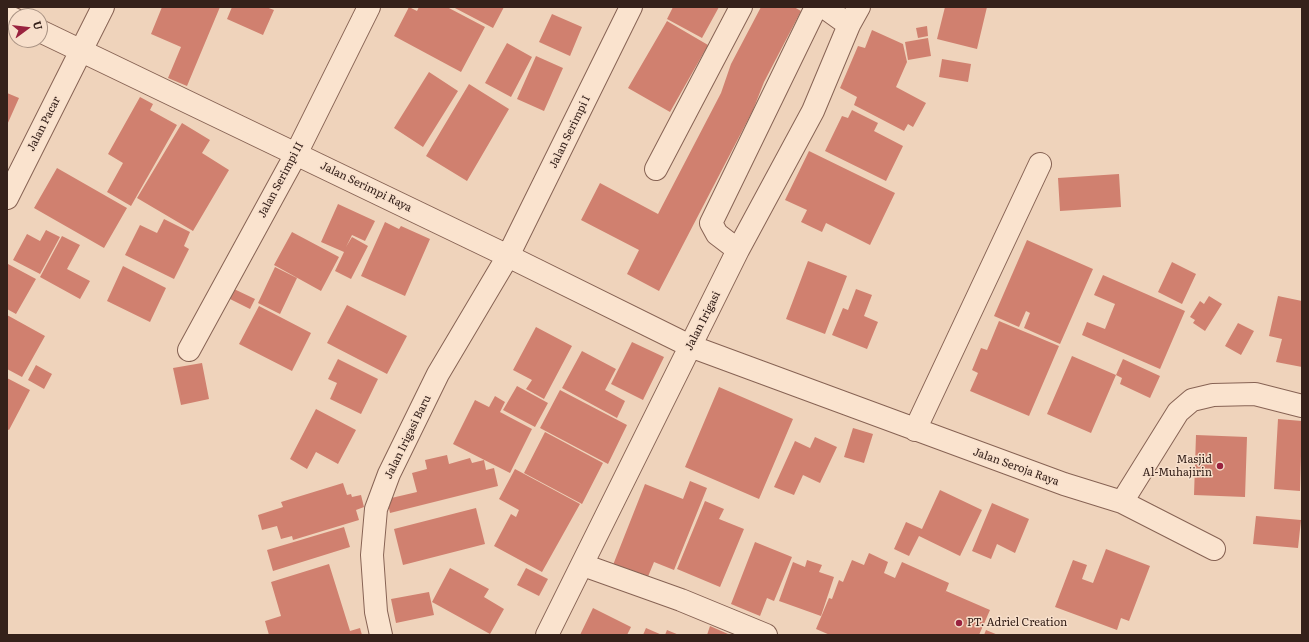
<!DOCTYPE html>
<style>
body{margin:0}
#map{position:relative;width:1309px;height:642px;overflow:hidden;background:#efd3bb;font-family:Literata,serif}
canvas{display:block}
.frame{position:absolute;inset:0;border:8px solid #35211a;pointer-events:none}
.north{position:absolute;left:8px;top:8px;width:40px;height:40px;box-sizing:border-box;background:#f7dfcb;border:1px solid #a99384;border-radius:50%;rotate:75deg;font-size:11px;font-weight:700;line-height:16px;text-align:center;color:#35211a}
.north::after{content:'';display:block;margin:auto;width:14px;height:18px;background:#99223f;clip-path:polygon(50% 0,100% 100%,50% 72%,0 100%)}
</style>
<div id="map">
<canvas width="1309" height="642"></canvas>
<div class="frame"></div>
<div class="north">U</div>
</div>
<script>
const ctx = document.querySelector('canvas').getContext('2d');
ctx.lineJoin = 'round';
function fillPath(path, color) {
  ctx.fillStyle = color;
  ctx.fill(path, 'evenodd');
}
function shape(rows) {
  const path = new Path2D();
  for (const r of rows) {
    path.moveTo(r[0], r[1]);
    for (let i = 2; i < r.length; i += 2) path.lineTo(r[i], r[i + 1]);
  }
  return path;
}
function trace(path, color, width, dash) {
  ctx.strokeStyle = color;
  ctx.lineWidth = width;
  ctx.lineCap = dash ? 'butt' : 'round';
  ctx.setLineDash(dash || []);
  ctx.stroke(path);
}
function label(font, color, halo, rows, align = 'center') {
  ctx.font = font + ' Literata,serif';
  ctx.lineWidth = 3;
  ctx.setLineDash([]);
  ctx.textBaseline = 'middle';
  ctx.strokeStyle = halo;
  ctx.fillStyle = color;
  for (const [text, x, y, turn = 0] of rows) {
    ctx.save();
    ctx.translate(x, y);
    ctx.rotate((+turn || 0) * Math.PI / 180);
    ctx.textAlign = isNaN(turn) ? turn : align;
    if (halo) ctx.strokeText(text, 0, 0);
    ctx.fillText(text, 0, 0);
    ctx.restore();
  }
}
const building = shape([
 [162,7,220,7,187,86,168,78,181,47,151,34],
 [232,7,266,7,274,10,263,35,227,19],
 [409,7,417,11,419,7,447,7,485,27,461,72,394,36],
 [453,7,504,7,493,28],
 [673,7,719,7,702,38,667,19],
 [761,7,794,7,801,11,764,82,753,110,659,291,627,274,639,250,581,220,600,183,658,214,721,93,731,64],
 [945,7,987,7,977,49,937,39],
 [552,14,582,27,570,56,539,42],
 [667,21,708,45,670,112,628,88],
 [927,26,928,36,918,38,916,28],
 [872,30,903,44,907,62,896,87,926,103,913,127,908,124,904,131,854,105,857,97,840,88,858,46,865,48],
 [928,38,931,56,908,60,905,42],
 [507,43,532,57,511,97,485,83],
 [536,56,563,68,544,111,517,99],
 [942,59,971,64,968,82,939,77],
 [429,72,458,91,423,147,394,128],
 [469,84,509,109,467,181,426,156],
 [7,93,19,98,7,125],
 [140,97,153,104,150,110,177,125,131,206,107,192,123,163,108,154],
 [852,110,878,123,874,131,903,146,886,181,825,151,842,116,848,118],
 [182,123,210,140,202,153,229,170,193,231,137,198],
 [809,151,895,193,870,245,826,223,822,232,801,222,807,210,785,200],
 [57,168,127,208,104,248,34,208],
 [1119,174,1121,207,1060,211,1058,178],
 [338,204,375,221,365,241,352,235,346,247,352,237,368,246,351,279,335,271,344,252,321,242],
 [164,219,190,232,184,246,189,249,174,279,125,255,140,225,157,233],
 [385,222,399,229,401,226,430,239,405,296,361,276],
 [46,230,60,237,40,274,13,260,27,234,40,241],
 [292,232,339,257,321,291,274,265],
 [62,236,80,245,67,269,90,281,80,299,40,277],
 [1027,240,1093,269,1060,344,1024,328,1030,313,1026,311,1019,327,994,316],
 [808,261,847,276,825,334,786,319],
 [1172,262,1196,274,1182,304,1158,292],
 [8,264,36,279,16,314,7,309,7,267],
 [123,266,166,288,150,322,107,301],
 [275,267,297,278,280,314,258,303],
 [1103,275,1185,311,1160,369,1082,335,1087,322,1105,329,1115,304,1094,295],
 [234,289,255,299,250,309,230,299],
 [856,289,872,295,864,316,878,322,867,349,832,335,843,308,848,310],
 [1209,296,1222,304,1205,331,1193,323,1195,320,1190,317,1200,301,1204,304],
 [1278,296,1302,301,1302,367,1276,362,1282,339,1269,336],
 [347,305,407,336,387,374,327,343],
 [259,306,311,333,292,371,239,344],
 [7,315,45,336,22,377,7,369],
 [999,321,1059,346,1029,416,970,391,978,373,972,370,981,348,987,350],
 [1238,323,1254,331,1241,355,1225,346],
 [536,327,572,346,544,399,526,389,532,380,513,370],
 [632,342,664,357,643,400,611,384],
 [582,351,616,369,605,390,625,401,617,418,562,388],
 [1072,356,1116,375,1091,433,1047,414],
 [338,359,378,379,361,414,330,399,337,383,328,379],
 [1123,359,1160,376,1150,398,1120,384,1122,378,1116,375],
 [202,363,209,399,181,405,173,368],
 [36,365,52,374,44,389,28,380],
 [7,378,30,390,9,430,7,429],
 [517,386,548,403,535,427,503,410],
 [719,387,793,419,759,499,685,467],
 [560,390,627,425,608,464,540,428],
 [495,396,505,402,500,412,532,429,510,473,453,444,475,400,489,407],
 [316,409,356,430,338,464,316,452,307,469,290,459],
 [1278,419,1302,421,1300,491,1274,489],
 [853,428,873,434,864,463,844,457],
 [545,432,603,463,582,504,524,473],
 [1196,435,1247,437,1245,497,1194,495],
 [815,437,837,447,820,483,803,475,794,495,774,487,795,441,810,448],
 [447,455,449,464,470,458,472,463,484,460,486,470,494,468,498,486,390,513,387,499,417,492,412,473,427,469,425,460],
 [515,469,580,504,542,572,494,546,511,514,516,517,519,510,499,499],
 [690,481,707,488,674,570,654,562,647,579,613,565,645,484,683,499],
 [343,483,347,495,351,494,352,497,361,495,364,507,356,510,359,520,293,540,292,536,281,539,277,526,262,530,258,515,283,507,281,502],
 [940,490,982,510,960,556,919,536,909,556,894,549,906,522,922,529],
 [705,501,724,509,719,519,744,529,720,587,677,569],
 [992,503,1029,519,1015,553,997,544,991,559,972,551],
 [476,508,485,544,403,565,394,529],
 [1256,516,1301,520,1298,548,1253,544],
 [344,527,350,547,273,571,267,550],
 [755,542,792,557,774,601,767,598,760,616,731,604],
 [1106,549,1150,566,1129,621,1121,618,1117,630,1055,607,1073,560,1087,565,1082,579,1093,583],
 [869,553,888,562,884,573,895,578,902,562,949,583,944,596,946,591,990,610,979,635,830,635,816,629,829,598,832,599,839,580,843,582,852,560,864,565],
 [807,560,822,565,819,572,834,577,821,616,779,601,793,562,805,567],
 [329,564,350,631,360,628,362,635,269,635,265,621,281,616,271,582],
 [450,568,489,589,484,597,504,609,490,634,432,602],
 [526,568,548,579,539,596,517,585],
 [429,592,434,615,396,623,391,599],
 [593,608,631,627,627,635,580,635],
 [710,626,728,634,727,635,707,635],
 [646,628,662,635,643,635],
 [667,630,679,635,665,635],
 [986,630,998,635,984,635]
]);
const minor = shape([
 [824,7,849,25],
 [7,16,16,20],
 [40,31,508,256,690,346,1064,484,1122,502,1178,412,1192,400,1213,395,1255,394,1302,406],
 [656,169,741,7],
 [7,198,103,7],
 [738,250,717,234,711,223,816,7],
 [189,350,296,154,369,7],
 [915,430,1040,164],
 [1122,502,1214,549],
 [583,565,681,600,766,635],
 [381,635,376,612,372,555,376,509,389,474,438,374,508,256,631,7],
 [547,635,738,250,813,111,849,25,859,7]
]);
const markers = [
 [1220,466,4,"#99223f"],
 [959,623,4,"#99223f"]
];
const streetNames = [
 ["Jalan Pacar",44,124,-63],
 ["Jalan Serimpi I",570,132,-64],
 ["Jalan Serimpi II",281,180,-62],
 ["Jalan Serimpi Raya",366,187,26],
 ["Jalan Irigasi",703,321,-63],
 ["Jalan Irigasi Baru",408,437,-64],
 ["Jalan Seroja Raya",1016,467,20]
];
const poiNames = [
 ["Masjid",1212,460],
 ["Al-Muhajirin",1212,473],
 ["PT. Adriel Creation",967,623,"left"]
];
fillPath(building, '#d0806f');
trace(minor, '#876354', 24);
trace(minor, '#fae3ce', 22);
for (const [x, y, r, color] of markers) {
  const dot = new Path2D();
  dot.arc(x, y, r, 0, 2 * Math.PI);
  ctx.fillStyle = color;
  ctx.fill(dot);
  trace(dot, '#f7dfcb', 1.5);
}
label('11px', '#35211a', '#f7dfcb', streetNames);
label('11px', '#35211a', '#f7dfcb', poiNames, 'right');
</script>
